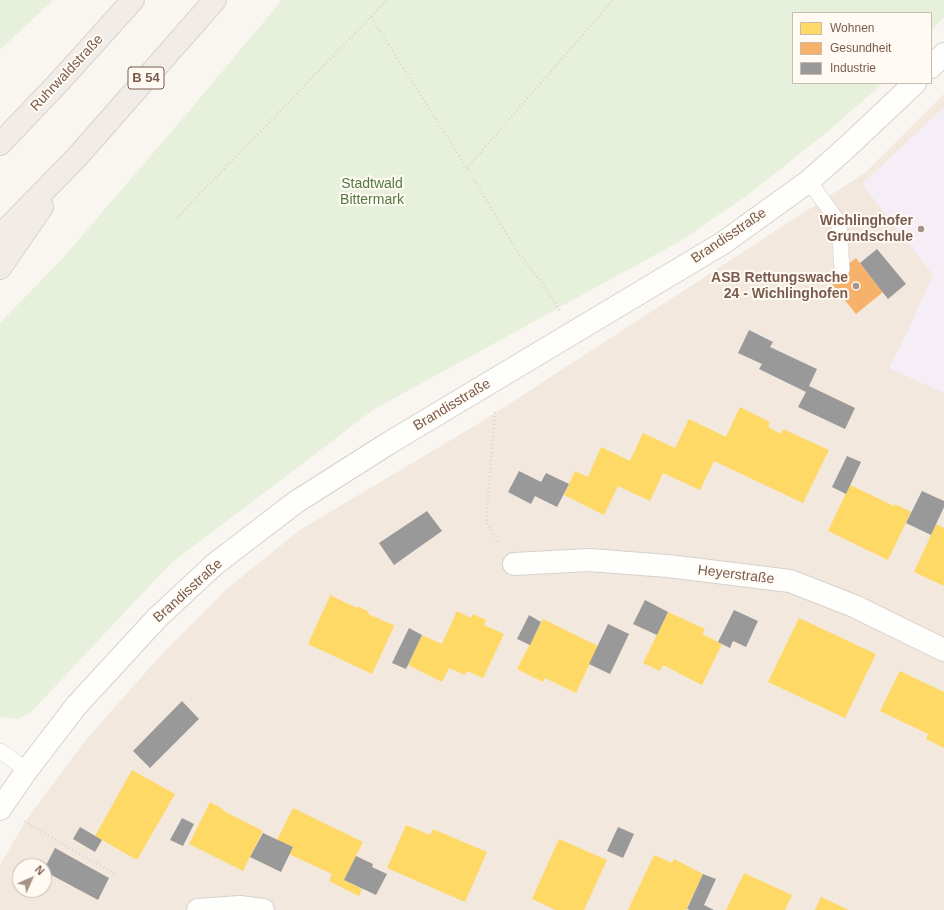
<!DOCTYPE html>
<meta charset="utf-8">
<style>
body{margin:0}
#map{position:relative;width:944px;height:910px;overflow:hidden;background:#f9f5f0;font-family:Helvetica,sans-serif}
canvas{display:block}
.legend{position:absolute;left:792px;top:12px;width:140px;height:72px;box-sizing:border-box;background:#fffaf3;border:1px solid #cabbb1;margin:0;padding:5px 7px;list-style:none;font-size:12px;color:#7a5c4d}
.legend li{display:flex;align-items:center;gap:8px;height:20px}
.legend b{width:20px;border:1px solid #cabbb1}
.north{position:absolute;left:12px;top:858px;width:40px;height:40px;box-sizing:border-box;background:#fffaf3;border:1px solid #cabbb1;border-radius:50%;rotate:45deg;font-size:11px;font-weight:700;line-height:16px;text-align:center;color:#7a5c4d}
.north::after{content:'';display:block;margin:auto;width:14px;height:18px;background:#a69286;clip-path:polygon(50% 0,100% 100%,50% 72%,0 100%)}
</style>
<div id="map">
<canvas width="944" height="910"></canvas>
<ul class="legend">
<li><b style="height:11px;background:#ffd966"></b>Wohnen</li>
<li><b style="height:11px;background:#f6b26b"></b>Gesundheit</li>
<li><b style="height:11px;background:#999"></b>Industrie</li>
</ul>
<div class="north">N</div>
</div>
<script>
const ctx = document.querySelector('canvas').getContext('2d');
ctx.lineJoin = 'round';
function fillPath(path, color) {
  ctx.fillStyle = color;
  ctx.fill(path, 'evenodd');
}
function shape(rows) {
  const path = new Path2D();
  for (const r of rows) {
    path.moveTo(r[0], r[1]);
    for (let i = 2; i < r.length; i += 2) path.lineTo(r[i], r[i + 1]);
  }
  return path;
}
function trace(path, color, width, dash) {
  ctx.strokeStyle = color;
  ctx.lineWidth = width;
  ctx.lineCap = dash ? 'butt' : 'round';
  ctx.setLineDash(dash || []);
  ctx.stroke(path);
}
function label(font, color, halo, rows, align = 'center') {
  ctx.font = font + ' Helvetica,sans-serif';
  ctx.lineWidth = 4;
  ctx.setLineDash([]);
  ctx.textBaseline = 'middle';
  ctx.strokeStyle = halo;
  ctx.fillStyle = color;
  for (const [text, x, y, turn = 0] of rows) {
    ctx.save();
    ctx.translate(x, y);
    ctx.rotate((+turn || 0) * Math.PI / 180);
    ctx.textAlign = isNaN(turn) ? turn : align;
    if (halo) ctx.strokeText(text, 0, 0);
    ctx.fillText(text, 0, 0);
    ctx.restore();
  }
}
const residential = shape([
 [944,94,944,910,0,910,0,865,25,822,84,742,162,654,228,588,300,530,486,419,866,172],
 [20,866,44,866,44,890,20,890]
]);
const education = shape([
 [944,107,944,393,889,368,905,337,933,275,862,184]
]);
const green = shape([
 [0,0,53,0,0,50],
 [282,0,944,0,944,17,931,31,931,13,793,13,793,83,883,83,832,128,749,194,682,240,373,410,170,564,33,710,19,719,0,717,0,323,63,258,185,116]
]);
const homes = shape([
 [740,407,770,422,768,427,781,434,783,429,829,450,803,503,714,461,700,490,663,473,650,501,618,486,604,515,564,495,575,471,588,477,601,447,630,461,643,433,675,448,689,419,726,437],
 [850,485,894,506,895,504,911,512,888,560,828,531],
 [936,524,944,528,944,586,914,572],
 [331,594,332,596,357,608,357,606,369,612,368,614,393,625,395,624,372,674,308,644],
 [457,611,471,618,473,614,486,620,484,625,504,634,483,678,467,671,465,675,449,668,442,682,408,665,422,635,442,644],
 [668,612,705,629,702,634,722,644,702,685,663,665,660,671,643,663],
 [799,618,876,654,845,718,768,682],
 [543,619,598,646,576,693,545,678,543,682,517,669],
 [900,671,944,692,944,748,926,739,928,734,880,711],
 [132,770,175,794,137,860,95,836],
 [210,802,223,809,222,810,263,831,243,871,189,844],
 [293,808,363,842,344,880,362,889,359,896,329,881,332,874,289,854,293,847,277,840],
 [406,825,430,835,433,829,487,852,465,902,387,868],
 [559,839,607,860,584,910,556,910,532,899],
 [654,855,672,863,674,859,703,874,686,910,628,910],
 [744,873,792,895,785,910,726,910],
 [821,897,849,910,815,910]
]);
const health = shape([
 [856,258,883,292,856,314,828,279]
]);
const industry = shape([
 [877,249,906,284,888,299,860,263],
 [749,330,773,342,770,347,817,369,809,386,855,408,845,429,798,407,806,392,759,369,762,364,738,353],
 [847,456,861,462,846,494,832,487],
 [519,471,541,482,546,473,569,484,557,507,535,496,531,504,508,492],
 [922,491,944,501,944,507,931,535,906,523],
 [427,511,442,531,394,565,379,543],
 [645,600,668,612,657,635,633,624],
 [734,610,758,621,746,647,733,641,730,648,718,642],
 [529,615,541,622,530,645,517,639],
 [608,624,629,634,610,674,589,664],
 [409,628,422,635,406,669,392,663],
 [182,701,199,719,150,768,133,751],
 [182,818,194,824,183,846,170,840],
 [80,827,102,840,95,852,73,839],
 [618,827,634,834,623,858,607,851],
 [263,833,293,847,281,872,250,857],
 [55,848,109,878,98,900,44,871,44,869],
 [356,856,373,864,372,867,387,874,376,895,344,880],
 [703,874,716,879,704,905,714,910,690,910,687,909]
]);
const path = shape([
 [371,17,467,168,515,248,545,287,560,311],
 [467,168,613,0],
 [177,218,387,0],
 [495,412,486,522,499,542],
 [24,821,84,857,113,872,114,875]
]);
const service = shape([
 [809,181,839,223,842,269],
 [0,751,27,770]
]);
const minor = shape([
 [514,564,589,560,668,566,790,581,854,606,944,650],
 [198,910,240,907,263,910]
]);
const tertiary = shape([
 [931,67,944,54],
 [0,809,27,770,76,706,157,618,215,564,296,502,389,443,723,243,809,181,846,148,915,83]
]);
const trunk = shape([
 [0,144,60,81,133,0],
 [0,236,77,157,215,0],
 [0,268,42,207]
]);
const markers = [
 [921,229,4,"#a69286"],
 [856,286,4,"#a69286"]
];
const shields = [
 [146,78,36]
];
const shieldNames = [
 ["B 54",146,78]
];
const streetNames = [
 ["Ruhrwaldstraße",67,73,-47],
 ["Brandisstraße",729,236,-34],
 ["Brandisstraße",452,405,-31],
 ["Heyerstraße",736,575,7],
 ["Brandisstraße",188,591,-42]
];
const parkNames = [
 ["Stadtwald",372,184],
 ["Bittermark",372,200]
];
const poiNames = [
 ["Wichlinghofer",913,221],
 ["Grundschule",913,237],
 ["ASB Rettungswache",848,278],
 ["24 - Wichlinghofen",848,294]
];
fillPath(residential, '#f2e8de');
fillPath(education, '#f6eef6');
fillPath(green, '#e7f0db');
fillPath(homes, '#ffd966');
fillPath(health, '#f6b26b');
fillPath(industry, '#999');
trace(service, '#d7d1cb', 16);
trace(minor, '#d7d1cb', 24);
trace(tertiary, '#d7d1cb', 24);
trace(trunk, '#dad1cc', 24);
trace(path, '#dcd5d0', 2.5, [1, 3]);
trace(service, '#fefefd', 15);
trace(minor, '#fefefd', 22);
trace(tertiary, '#fefefd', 22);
trace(trunk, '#f2ece8', 22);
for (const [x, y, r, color] of markers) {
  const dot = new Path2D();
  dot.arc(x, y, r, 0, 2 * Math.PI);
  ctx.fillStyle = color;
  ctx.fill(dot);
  trace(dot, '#fffaf3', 1.5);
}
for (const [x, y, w] of shields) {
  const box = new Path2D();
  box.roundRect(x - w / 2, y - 11, w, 22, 3);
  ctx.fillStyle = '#fffaf3';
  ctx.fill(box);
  trace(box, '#7a5c4d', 1);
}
label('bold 13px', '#7a5c4d', null, shieldNames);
label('14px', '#7a5c4d', '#fffaf3', streetNames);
label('14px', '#537a41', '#fffaf3', parkNames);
label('bold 14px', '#7a5c4d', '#fffaf3', poiNames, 'right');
</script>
